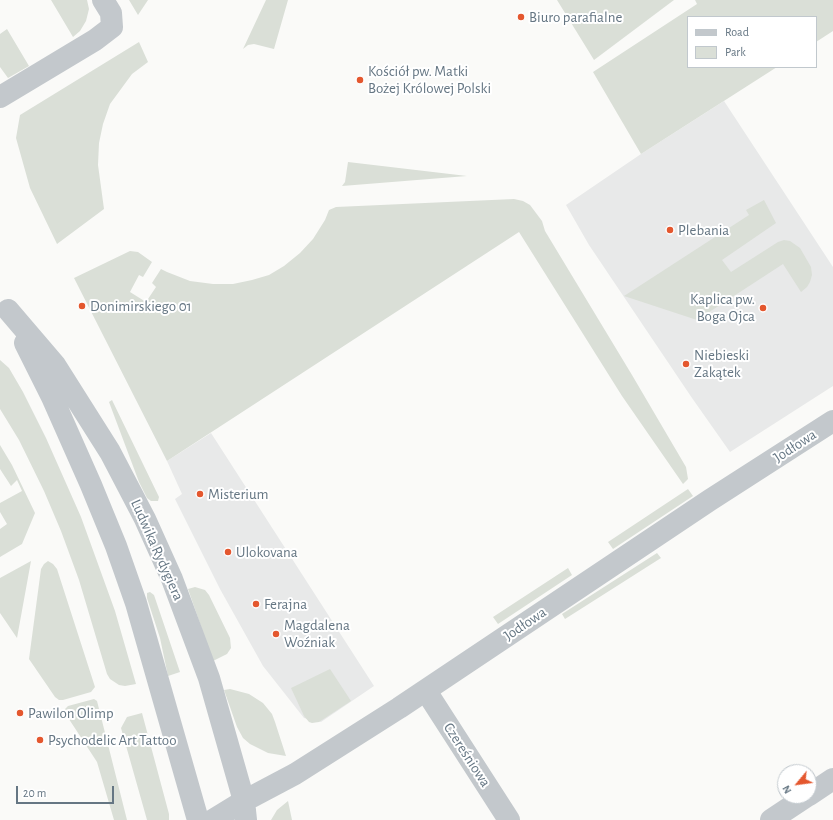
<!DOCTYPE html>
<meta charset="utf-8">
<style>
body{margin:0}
#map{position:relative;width:833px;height:820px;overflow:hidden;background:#fafaf8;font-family:"Alegreya Sans",sans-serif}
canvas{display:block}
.legend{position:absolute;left:687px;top:16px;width:130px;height:52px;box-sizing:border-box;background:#fff;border:1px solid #c1c8cd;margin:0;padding:5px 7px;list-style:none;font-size:12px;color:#657683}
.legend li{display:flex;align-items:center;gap:8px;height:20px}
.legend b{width:20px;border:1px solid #c1c8cd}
.north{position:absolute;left:777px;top:764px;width:40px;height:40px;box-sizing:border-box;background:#fff;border:1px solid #c1c8cd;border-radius:50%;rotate:241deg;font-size:11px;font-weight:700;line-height:16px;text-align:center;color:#657683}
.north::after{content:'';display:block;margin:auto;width:14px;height:18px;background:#e4572e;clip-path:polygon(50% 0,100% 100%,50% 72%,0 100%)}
.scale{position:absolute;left:16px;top:786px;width:98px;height:18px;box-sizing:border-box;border:2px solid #657683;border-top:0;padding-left:5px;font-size:12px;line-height:14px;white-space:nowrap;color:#657683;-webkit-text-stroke:3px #fff;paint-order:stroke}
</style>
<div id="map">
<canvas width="833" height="820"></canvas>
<ul class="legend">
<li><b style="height:5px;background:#c3c8cc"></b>Road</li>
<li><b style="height:11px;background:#dadfd7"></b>Park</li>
</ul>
<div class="north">N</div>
<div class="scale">20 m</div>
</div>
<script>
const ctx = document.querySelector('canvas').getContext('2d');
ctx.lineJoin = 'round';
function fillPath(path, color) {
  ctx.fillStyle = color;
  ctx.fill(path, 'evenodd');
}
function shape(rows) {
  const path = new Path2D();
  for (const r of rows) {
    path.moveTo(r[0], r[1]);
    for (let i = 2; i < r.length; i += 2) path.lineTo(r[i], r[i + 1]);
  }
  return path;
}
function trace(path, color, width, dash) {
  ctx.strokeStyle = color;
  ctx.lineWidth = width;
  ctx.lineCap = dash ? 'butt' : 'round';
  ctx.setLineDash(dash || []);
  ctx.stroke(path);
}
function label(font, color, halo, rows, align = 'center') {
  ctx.font = font + ' "Alegreya Sans",sans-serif';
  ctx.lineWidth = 4;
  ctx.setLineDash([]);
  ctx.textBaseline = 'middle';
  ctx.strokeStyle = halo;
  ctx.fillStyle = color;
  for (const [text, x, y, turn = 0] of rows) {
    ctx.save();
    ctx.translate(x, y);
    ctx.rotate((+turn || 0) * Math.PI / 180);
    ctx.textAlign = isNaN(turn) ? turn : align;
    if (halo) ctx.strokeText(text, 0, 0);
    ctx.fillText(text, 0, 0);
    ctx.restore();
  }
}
const built = shape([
 [724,101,833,267,833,386,730,452,692,398,589,245,566,205,641,154],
 [211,433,374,686,321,722,304,718,263,666,220,589,175,499,182,494,167,461]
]);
const green = shape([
 [51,0,87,0,89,9,86,21,80,31,73,37],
 [129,0,148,0,138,15],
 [266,0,288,0,274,49,254,44,248,45,243,49],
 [557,0,674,0,594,60],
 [695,0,833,0,833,31,816,42,816,17,688,17,688,67,777,67,641,154,593,72,697,4],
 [7,29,29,66,8,78,0,67,0,34],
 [139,42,148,62,132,74,110,104,103,124,99,143,98,165,104,209,57,244,30,188,16,138,20,115],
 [348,162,467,176,342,186,345,182],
 [514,199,523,201,530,205,542,221,545,231,632,375,686,467,688,479,683,484,622,396,519,232,167,461,74,278,130,251,138,252,152,262,143,277,139,275,130,292,146,302,156,287,152,283,161,269,167,272,190,281,213,284,233,284,252,280,269,275,284,266,300,253,313,239,325,220,329,210,336,207],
 [764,200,776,223,722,260,731,272,778,242,784,240,790,241,800,248,811,267,812,275,810,282,807,287,801,292,783,264,697,320,624,296,749,215,746,210],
 [0,360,9,368,23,392,46,438,81,517,115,611,136,684,125,686,119,685,110,679,107,674,79,580,61,531,44,491,19,440,0,409],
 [112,400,159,497,158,501,151,501,147,498,139,482,109,402],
 [0,445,12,465,35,513,22,544,0,557,0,529,7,524,0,512,0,503,22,491,17,480,11,486,0,469],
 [688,489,693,496,613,549,608,542],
 [657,553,661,558,565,619,562,614],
 [31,561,17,638,0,613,0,578],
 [48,561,53,564,57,569,95,687,91,692,63,700,59,700,55,697,29,659,41,569,44,564],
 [568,568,572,575,498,624,493,617],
 [195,587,205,590,209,595,230,638,231,648,227,654,213,661,188,589],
 [150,592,154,595,180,672,168,676,160,638,147,598,147,593],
 [330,669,351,701,319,722,312,723,309,722,304,716,291,688],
 [230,689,249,694,263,703,272,714,275,722,286,756,268,753,250,744,243,738,237,727,224,690],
 [94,699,97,701,127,820,114,820,97,762,65,713,65,709,68,706],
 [142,713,169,814,169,820,147,820,121,728,127,717],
 [288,801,292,820,271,820,277,810]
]);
const minor = shape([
 [0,97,95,40,112,27,111,13,103,0],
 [8,310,55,365,110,452,145,519,172,579,209,678,244,801,246,820],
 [25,343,52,397,91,485,116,546,136,603,198,820],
 [426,691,509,820],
 [809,795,833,779],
 [213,820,244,801,295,774,399,708,710,500,833,421],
 [771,820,807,796]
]);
const markers = [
 [521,17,4,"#e4572e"],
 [360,80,4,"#e4572e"],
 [670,230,4,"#e4572e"],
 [82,306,4,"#e4572e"],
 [763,308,4,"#e4572e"],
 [686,364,4,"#e4572e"],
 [200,494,4,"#e4572e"],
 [228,552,4,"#e4572e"],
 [256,604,4,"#e4572e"],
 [276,634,4,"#e4572e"],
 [20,713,4,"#e4572e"],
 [40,740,4,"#e4572e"]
];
const poiNames = [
 ["Biuro parafialne",529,17],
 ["Kościół pw. Matki",368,71],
 ["Bożej Królowej Polski",368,88],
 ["Plebania",678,230],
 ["Kaplica pw.",755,299,"right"],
 ["Boga Ojca",755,316,"right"],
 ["Donimirskiego 01",90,306],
 ["Niebieski",694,355],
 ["Zakątek",694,372],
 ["Misterium",208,494],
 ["Ulokovana",236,552],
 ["Ferajna",264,604],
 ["Magdalena",284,625],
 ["Woźniak",284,642],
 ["Pawilon Olimp",28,713],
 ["Psychodelic Art Tattoo",48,740]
];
const streetNames = [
 ["Jodłowa",795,446,-33],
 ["Ludwika Rydygiera",157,550,66],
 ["Jodłowa",525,624,-34],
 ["Czereśniowa",467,755,57]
];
fillPath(built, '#e8e9e9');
fillPath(green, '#dadfd7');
trace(minor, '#c3c8cc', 22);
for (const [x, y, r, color] of markers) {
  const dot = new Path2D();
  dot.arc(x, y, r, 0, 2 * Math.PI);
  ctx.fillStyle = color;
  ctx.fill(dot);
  trace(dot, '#fff', 1.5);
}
label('15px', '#657683', '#fff', poiNames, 'left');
label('15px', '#657683', '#fff', streetNames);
</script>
